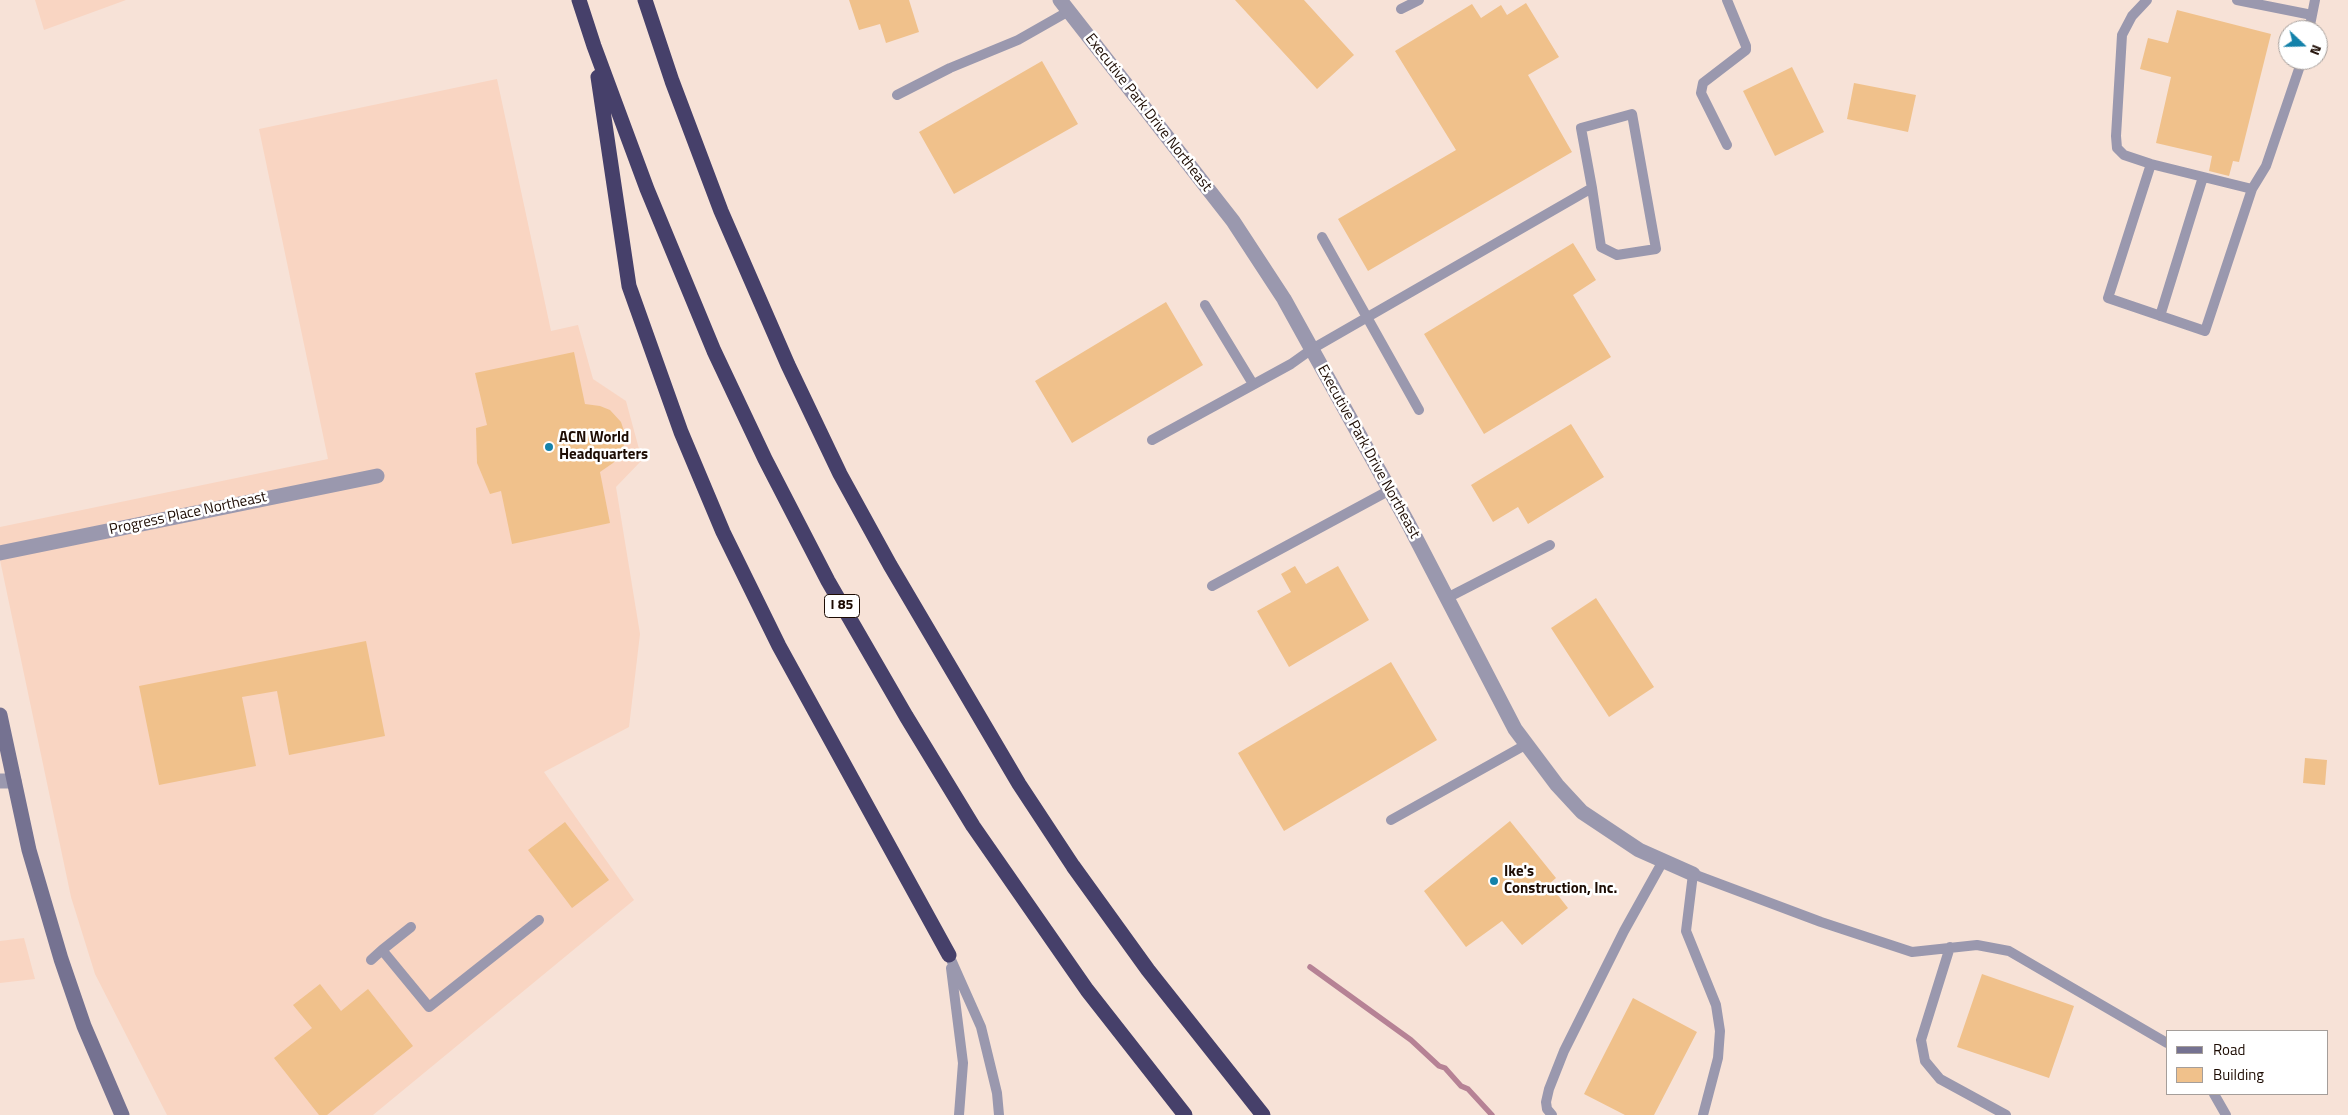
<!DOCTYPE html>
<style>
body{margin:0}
#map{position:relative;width:2348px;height:1115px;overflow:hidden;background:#f7e2d7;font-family:"Titillium Web",sans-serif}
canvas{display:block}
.legend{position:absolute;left:2166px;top:1030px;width:162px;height:65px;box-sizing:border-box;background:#fff;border:1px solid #a59e9a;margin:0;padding:6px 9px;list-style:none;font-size:15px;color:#1d0c03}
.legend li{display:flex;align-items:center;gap:10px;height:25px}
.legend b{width:25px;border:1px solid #a59e9a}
.north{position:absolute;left:2278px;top:20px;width:50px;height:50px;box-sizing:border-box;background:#fff;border:1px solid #a59e9a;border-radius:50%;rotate:111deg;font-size:14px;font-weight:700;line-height:20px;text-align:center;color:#1d0c03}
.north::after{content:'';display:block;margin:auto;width:18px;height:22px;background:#1482aa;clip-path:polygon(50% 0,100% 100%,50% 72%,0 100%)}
</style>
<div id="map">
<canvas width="2348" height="1115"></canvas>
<ul class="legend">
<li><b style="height:6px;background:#757291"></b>Road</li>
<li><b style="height:14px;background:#f0c18b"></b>Building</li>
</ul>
<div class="north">N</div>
</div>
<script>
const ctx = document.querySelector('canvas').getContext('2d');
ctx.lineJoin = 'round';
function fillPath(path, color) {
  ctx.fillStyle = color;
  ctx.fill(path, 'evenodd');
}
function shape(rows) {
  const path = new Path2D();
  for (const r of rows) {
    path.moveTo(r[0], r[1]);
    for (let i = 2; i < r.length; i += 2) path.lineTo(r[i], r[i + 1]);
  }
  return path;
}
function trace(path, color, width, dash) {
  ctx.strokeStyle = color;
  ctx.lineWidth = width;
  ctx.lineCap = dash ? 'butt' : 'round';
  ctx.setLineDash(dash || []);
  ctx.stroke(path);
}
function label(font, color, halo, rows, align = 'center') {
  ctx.font = font + ' "Titillium Web",sans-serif';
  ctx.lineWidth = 5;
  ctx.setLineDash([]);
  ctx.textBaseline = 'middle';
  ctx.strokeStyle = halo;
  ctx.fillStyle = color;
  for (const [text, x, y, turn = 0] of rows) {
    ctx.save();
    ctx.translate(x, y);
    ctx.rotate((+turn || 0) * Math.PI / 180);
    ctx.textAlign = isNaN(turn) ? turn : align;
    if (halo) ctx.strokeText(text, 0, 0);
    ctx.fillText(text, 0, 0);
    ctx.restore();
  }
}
const built = shape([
 [35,0,126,0,44,30],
 [497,79,551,331,578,325,593,379,626,401,642,460,616,487,640,634,629,727,544,772,634,900,373,1115,167,1115,95,974,71,897,0,560,0,527,328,459,259,129],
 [24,938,35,979,0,983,0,941]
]);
const stream = shape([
 [1310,967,1411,1040,1439,1066,1445,1068,1461,1086,1468,1089,1492,1115]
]);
const building = shape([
 [849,0,909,0,919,32,886,43,880,24,859,30],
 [1235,0,1304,0,1354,55,1317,89],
 [1526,3,1559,57,1528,75,1572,152,1368,271,1338,219,1456,150,1395,51,1472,4,1481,18,1501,5,1507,15],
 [2177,10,2271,34,2239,162,2233,161,2229,176,2209,171,2212,156,2156,143,2171,77,2140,69,2148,38,2168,43],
 [1042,61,1078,124,954,194,919,132],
 [1792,67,1824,132,1775,156,1743,91],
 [1854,83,1916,95,1908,132,1847,119],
 [1573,243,1596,280,1573,295,1611,357,1484,434,1424,334],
 [1166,302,1203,365,1072,443,1035,381],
 [574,352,585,404,600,406,610,410,621,422,625,434,624,445,620,456,613,463,600,472,610,523,512,544,501,491,490,494,477,463,476,428,487,425,475,373],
 [1571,424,1604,477,1528,524,1518,507,1493,522,1471,485],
 [1295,566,1306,584,1338,566,1369,620,1289,667,1257,611,1291,592,1281,574],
 [1596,598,1654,687,1609,717,1551,628],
 [366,641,385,736,289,755,277,691,242,697,256,766,159,785,139,686],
 [1391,662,1437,740,1284,831,1238,753],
 [2305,758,2327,760,2325,785,2303,783],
 [1510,821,1556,878,1549,884,1568,908,1522,945,1502,921,1466,947,1424,891],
 [565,822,609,880,572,908,528,850],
 [1982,974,2074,1006,2049,1078,1957,1047],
 [320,984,341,1011,368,989,413,1046,327,1115,319,1115,274,1058,312,1028,293,1005],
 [1633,998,1697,1032,1654,1115,1625,1115,1584,1094]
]);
const lane = shape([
 [2147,0,2132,16,2122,35,2116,136,2117,148,2124,155,2151,164,2252,189],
 [2237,0,2312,15],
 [1401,9,1419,0],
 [2309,30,2315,0],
 [897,95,950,68,1018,40,1069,11],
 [1727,145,1701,93,1703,83,1746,50,1746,46,1727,0],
 [2151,164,2108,298,2205,331,2252,189,2266,166,2302,60],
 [1322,237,1419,410],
 [1205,305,1253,384],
 [2160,316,2203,177],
 [1152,440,1291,364,1312,349,1592,188,1581,128,1632,114,1656,249,1617,255,1601,247,1592,188],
 [1212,586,1390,490],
 [1447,598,1550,545],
 [1391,820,1527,744],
 [1950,947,1921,1040,1925,1061,1940,1079,2006,1115],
 [382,950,411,927],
 [949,955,981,1027,997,1093,999,1115],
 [371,960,382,950,429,1007,539,920],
 [951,968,963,1063,959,1115],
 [2214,1094,2226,1115],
 [1552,1115,1547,1109,1546,1102,1549,1089,1564,1051,1624,931,1663,861],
 [1703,1115,1718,1058,1720,1031,1716,1005,1686,931,1693,874,1821,922,1912,952,1977,945,2009,951,2167,1043]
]);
const street = shape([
 [1060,0,1233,221,1284,299,1408,523,1515,729,1557,785,1582,812,1639,850,1693,874],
 [0,553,377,476],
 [0,781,14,781]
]);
const secondary = shape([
 [0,715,29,850,61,959,84,1026,122,1115]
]);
const highway = shape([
 [579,0,594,46,647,189,714,351,765,459,828,581,906,716,973,826,1087,990,1185,1115],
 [645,0,672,81,721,211,788,365,840,474,890,565,1019,784,1073,866,1148,970,1263,1115],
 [598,77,629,286,681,432,723,532,779,646,949,955]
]);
const markers = [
 [549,447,5,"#1482aa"],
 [1494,881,5,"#1482aa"]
];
const shields = [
 [842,606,35]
];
const shieldNames = [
 ["I 85",842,606]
];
const streetNames = [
 ["Executive Park Drive Northeast",1148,113,52],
 ["Executive Park Drive Northeast",1368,452,61],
 ["Progress Place Northeast",188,514,-12]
];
const poiNames = [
 ["ACN World",559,438],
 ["Headquarters",559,455],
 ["Ike's",1504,872],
 ["Construction, Inc.",1504,889]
];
fillPath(built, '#f9d5c2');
trace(stream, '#b68295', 5.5);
fillPath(building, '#f0c18b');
trace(lane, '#9a98ae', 10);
trace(street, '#9a98ae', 15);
trace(secondary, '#757291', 15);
trace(highway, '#46406a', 15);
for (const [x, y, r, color] of markers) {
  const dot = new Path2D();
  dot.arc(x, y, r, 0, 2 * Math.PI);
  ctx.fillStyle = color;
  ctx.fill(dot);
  trace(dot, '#fff', 2);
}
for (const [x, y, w] of shields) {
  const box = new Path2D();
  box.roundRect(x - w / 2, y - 11.5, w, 23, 4);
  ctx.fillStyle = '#fff';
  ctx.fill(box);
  trace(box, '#1d0c03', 1);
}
label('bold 14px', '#1d0c03', null, shieldNames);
label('15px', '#1d0c03', '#fff', streetNames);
label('bold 15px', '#1d0c03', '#fff', poiNames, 'left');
</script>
